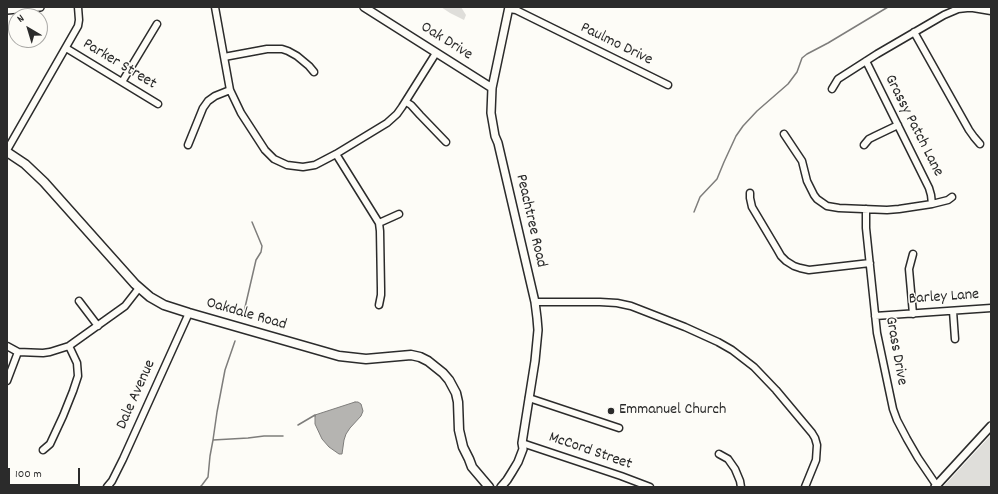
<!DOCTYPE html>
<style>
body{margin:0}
#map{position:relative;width:998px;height:494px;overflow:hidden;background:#fdfcf7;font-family:Dekko,sans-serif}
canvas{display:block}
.frame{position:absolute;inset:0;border:8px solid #2b2b2b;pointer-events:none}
.north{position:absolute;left:8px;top:8px;width:40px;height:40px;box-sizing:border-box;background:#fdfcf7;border:1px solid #a9a8a5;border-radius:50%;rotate:322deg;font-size:11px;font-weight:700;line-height:16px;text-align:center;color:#2b2b2b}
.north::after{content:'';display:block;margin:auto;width:14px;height:18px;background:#2b2b2b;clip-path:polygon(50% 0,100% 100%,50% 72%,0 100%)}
.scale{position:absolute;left:8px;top:468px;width:72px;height:18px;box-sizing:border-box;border:2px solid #2b2b2b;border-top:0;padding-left:5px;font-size:12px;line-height:14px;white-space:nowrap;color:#2b2b2b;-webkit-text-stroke:3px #fdfcf7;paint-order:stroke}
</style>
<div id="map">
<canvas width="998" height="494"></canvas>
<div class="frame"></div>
<div class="north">N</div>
<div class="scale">100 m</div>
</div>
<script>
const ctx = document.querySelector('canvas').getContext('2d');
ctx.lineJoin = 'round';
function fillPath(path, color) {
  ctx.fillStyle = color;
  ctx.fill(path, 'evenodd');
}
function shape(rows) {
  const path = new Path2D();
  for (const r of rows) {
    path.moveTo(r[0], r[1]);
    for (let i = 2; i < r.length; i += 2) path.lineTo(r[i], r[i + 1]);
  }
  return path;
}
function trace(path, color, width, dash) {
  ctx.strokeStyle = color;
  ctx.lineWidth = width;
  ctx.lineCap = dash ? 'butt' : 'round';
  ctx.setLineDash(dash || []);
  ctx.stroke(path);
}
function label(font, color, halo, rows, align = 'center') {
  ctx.font = font + ' Dekko,sans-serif';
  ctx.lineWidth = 3;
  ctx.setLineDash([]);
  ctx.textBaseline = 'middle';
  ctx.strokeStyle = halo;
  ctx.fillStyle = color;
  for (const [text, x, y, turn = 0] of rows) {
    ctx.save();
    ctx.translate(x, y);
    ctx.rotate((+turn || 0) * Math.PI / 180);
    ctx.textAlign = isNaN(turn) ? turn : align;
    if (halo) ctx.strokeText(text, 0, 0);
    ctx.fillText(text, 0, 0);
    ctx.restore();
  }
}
const green = shape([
 [441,7,461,7,466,15,464,20,450,13],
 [991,435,991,487,943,487]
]);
const water = shape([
 [355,402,358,402,361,404,363,411,361,416,350,428,346,434,344,440,342,454,339,454,329,447,322,439,315,424,315,415,355,402]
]);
const stream = shape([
 [694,212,700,197,717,179,724,162,736,136,743,126,757,111,788,84,797,72,802,58,807,54,828,43,888,7],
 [243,316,256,260,261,252,262,246,252,222],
 [298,425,315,415,315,416],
 [213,440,217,412,225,370,235,341],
 [200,487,202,485,208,477,210,456,213,440,248,438,264,436,283,436]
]);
const minor = shape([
 [215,7,230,90,241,113,265,150,274,159,287,165,303,167,315,165,336,154,387,123,397,114,402,107,436,53],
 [509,9,516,10,668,85],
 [914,32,969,130,974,137,980,144],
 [66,48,158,104],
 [224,57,267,49,282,49,288,51,297,56,309,66,314,72],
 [866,61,929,188,931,195,932,204],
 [122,82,157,24],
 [832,89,838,79,877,54,944,15,958,9,967,8,973,8,991,11],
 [406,102,411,105,420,115,446,142],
 [784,134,802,161,807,181,814,195,817,199,827,206,839,208,887,210,899,209,932,204,948,200,952,197],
 [188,145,203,108,208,101,215,96,230,90],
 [864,145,869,139,875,136,898,125],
 [7,150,78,26,79,20,78,7],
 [336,154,379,223,380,231,381,289,381,295,379,305],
 [750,193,750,198,752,207,777,249,781,256,786,261,794,266,800,268,809,270,870,263],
 [866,209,866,228,877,333,893,409,897,420,907,439,918,458,937,486],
 [379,223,399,214],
 [913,254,909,269,913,314],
 [79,301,98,326],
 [535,302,600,302,617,303,631,306,685,327,718,342,732,350,754,367,776,390,812,433,815,438,817,445,816,460,805,487],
 [953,311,955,339],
 [875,316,991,308],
 [7,346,18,352,43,353,50,352,69,346,125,306,139,288],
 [7,381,18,352],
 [529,398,619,428],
 [522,443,621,476,650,487],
 [43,450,50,444,63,416,73,391,78,376,77,363,69,346],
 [719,454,728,459,735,469,740,481,741,487],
 [107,487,112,481,123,459,189,313]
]);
const tertiary = shape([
 [364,7,492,88],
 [7,10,40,7],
 [501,487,507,480,512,472,518,462,523,449,522,443,535,361,538,330,537,318,535,302,498,143,495,136,491,113,492,88,509,7],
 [935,487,991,426]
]);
const secondary = shape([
 [7,152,25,164,44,182,135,284,150,297,164,305,189,313,339,356,366,359,411,355,420,357,428,361,443,373,449,380,456,393,458,402,459,430,463,447,469,459,472,467,489,487]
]);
const markers = [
 [611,411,4,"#2b2b2b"]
];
const streetNames = [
 ["Oak Drive",446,42,32],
 ["Paulmo Drive",616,45,26],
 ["Parker Street",119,65,31],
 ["Grassy Patch Lane",913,126,63],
 ["Peachtree Road",530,221,77],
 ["Barley Lane",944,298,-4],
 ["Oakdale Road",246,315,16],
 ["Grass Drive",895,351,80],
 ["Dale Avenue",137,395,-66],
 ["McCord Street",590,452,19]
];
const poiNames = [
 ["Emmanuel Church",619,411]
];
fillPath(green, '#dfdeda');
fillPath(water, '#b5b4b1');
trace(water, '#7e7d7b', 1);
trace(stream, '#7e7d7b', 1.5);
trace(minor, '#2b2b2b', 9);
trace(tertiary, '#2b2b2b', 10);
trace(secondary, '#2b2b2b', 11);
trace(minor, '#fdfcf7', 6);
trace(tertiary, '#fdfcf7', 7);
trace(secondary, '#fdfcf7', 8);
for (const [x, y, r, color] of markers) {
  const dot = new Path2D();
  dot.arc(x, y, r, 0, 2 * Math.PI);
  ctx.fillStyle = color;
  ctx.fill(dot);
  trace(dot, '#fdfcf7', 1.5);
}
label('16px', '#2b2b2b', '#fdfcf7', streetNames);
label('16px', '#2b2b2b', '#fdfcf7', poiNames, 'left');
</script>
